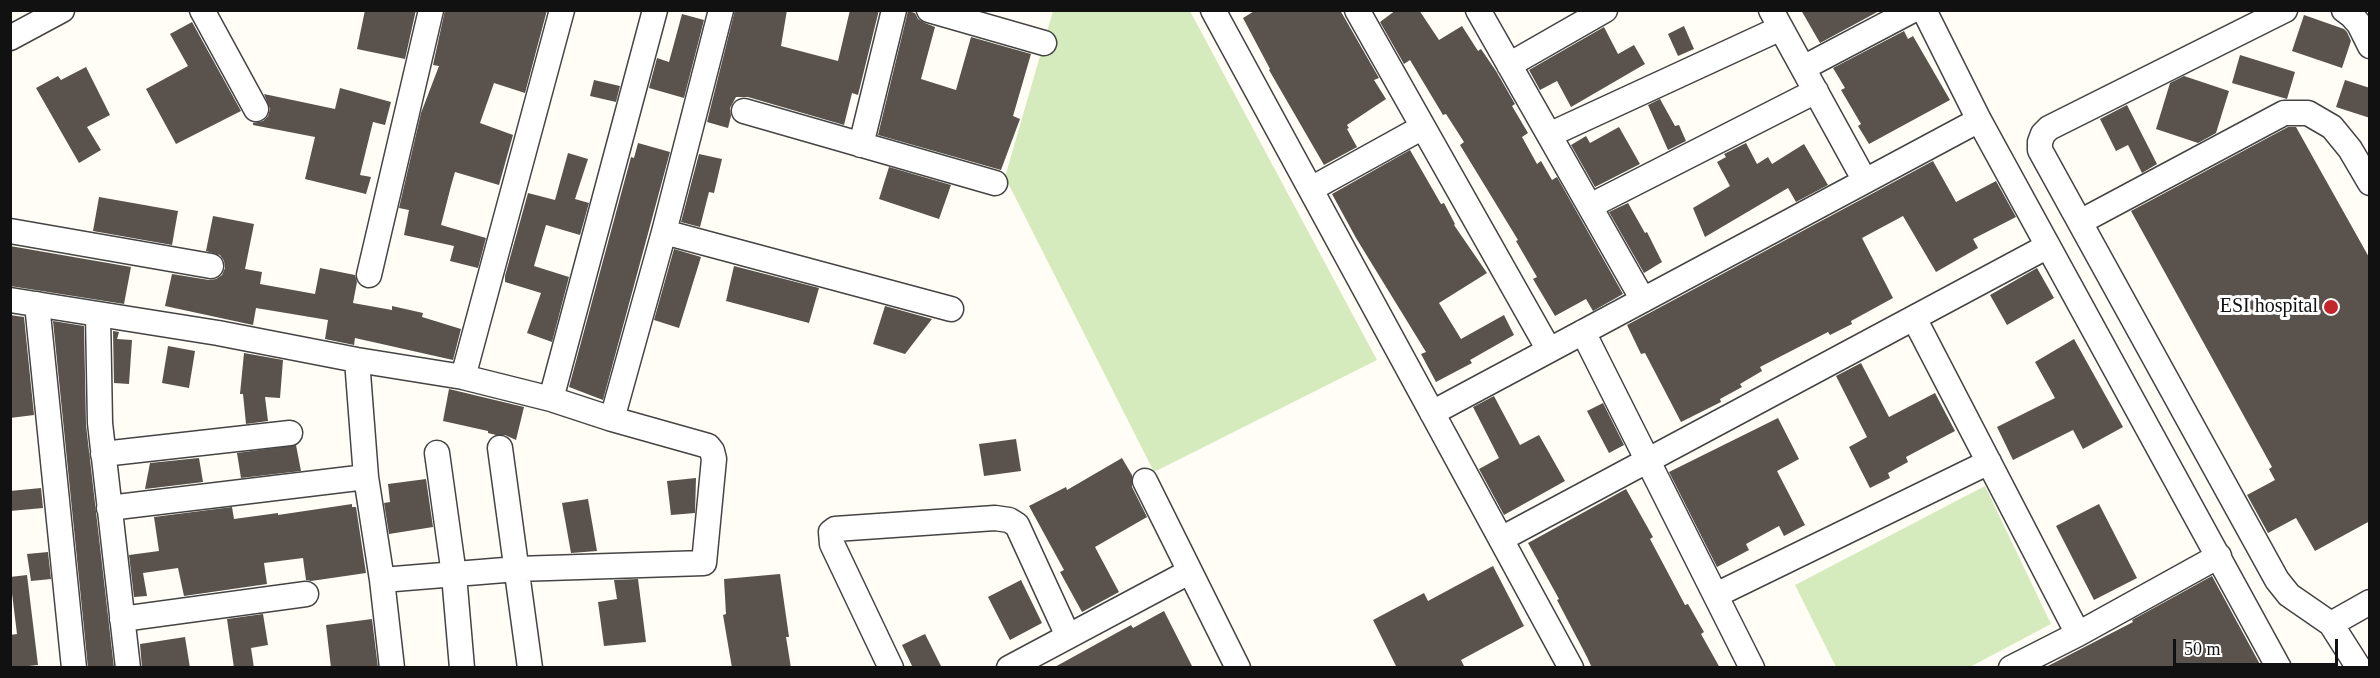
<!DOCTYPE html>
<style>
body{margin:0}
#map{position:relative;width:2380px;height:678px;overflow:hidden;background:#fffdf5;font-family:"Times New Roman",serif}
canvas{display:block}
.frame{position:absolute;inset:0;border:12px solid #111;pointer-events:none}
.scale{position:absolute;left:2173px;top:639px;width:165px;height:27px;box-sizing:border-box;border:3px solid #111;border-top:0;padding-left:8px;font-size:18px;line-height:21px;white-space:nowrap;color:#111;-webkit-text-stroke:4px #fff;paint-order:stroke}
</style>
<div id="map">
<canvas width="2380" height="678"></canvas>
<div class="frame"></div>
<div class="scale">50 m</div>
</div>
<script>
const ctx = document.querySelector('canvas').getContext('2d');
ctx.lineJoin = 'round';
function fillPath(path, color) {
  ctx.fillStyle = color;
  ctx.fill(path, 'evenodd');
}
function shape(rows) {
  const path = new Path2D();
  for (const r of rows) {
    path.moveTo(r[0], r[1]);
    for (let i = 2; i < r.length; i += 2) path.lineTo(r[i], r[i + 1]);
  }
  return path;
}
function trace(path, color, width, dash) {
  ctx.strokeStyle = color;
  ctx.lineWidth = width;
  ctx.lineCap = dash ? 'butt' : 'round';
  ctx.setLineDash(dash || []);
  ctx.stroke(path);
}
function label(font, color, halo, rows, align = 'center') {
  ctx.font = font + ' "Times New Roman",serif';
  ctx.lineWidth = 6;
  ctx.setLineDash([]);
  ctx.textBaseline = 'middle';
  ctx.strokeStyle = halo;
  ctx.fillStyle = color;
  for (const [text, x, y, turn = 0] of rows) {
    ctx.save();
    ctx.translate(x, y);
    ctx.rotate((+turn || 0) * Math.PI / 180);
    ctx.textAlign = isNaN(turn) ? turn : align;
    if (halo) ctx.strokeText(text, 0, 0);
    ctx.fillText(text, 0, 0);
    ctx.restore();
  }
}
const green = shape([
 [1053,11,1190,11,1377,360,1154,472,1005,177],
 [1985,486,2051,624,1970,667,1836,667,1795,585]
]);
const building = shape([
 [365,10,416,10,405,59,357,49],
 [445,10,547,10,525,93,494,83,480,123,513,135,499,185,455,172,451,186,441,225,486,238,478,268,450,261,454,246,404,235,409,210,399,208,421,113,439,66,433,65],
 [735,10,787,10,781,46,838,61,850,10,879,10,858,95,852,93,844,125,748,97,736,97,730,108,731,116,728,128,707,122],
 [1256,10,1340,10,1379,78,1374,80,1386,99,1347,125,1349,128,1347,129,1357,147,1324,165,1269,70,1270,69,1243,18],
 [1396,10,1419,10,1439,40,1462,26,1478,51,1481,49,1496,71,1515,104,1512,106,1528,133,1522,137,1537,164,1541,161,1552,180,1557,177,1623,294,1593,311,1586,299,1555,316,1533,279,1537,277,1516,241,1518,240,1460,145,1464,142,1446,114,1443,115,1410,60,1404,64,1380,22],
 [1801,10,1881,10,1820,43],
 [908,11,915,13,918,19,925,23,935,27,921,79,956,90,971,37,1031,54,1013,116,1020,119,1001,170,878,135],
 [682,14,704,20,684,98,649,88,657,58,669,62],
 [2304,15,2344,29,2347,32,2351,41,2342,68,2292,51],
 [192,22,241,111,176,144,146,89,188,66,170,34],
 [1684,26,1694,49,1678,56,1668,34],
 [1604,27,1618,54,1634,45,1645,64,1571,107,1557,81,1540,90,1529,70],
 [1904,31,1908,39,1913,36,1950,100,1869,144,1858,126,1861,124,1841,90,1845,88,1833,68],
 [2240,55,2295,72,2287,99,2232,83],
 [86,67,110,115,87,127,101,150,79,163,36,88,58,76,61,80],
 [2184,76,2229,91,2216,133,2198,143,2156,129,2170,83],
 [594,80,620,86,616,102,590,96],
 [2345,80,2370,88,2370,118,2336,107],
 [340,88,391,102,385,125,373,122,360,175,371,177,366,194,305,179,315,137,253,125,253,123,263,121,268,116,270,109,264,94,335,109],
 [1660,99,1675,126,1679,125,1686,141,1668,150,1648,105],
 [2127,105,2157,164,2142,173,2128,145,2116,151,2100,119],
 [1619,127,1640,164,1595,187,1571,145,1586,136,1590,143],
 [2288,127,2296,127,2370,259,2370,521,2315,551,2296,518,2268,533,2247,495,2275,480,2269,469,2272,467,2131,211],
 [638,143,670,152,603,400,569,387,631,157,634,158],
 [1746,143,1757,164,1768,157,1772,164,1804,144,1828,185,1796,202,1788,188,1705,237,1693,208,1730,186,1717,162,1726,157,1724,154],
 [1410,150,1441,204,1444,203,1455,224,1454,225,1487,273,1439,303,1461,339,1504,315,1514,335,1470,360,1472,363,1436,382,1421,354,1426,352,1356,238,1332,194],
 [568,153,588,159,575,199,589,203,580,235,546,225,534,266,569,277,552,342,527,333,541,293,505,282,505,276,528,193,555,200],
 [699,154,722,159,714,193,709,192,700,227,681,222],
 [1933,161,1956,202,1996,181,2016,217,1973,239,1978,248,1936,272,1903,216,1862,238,1893,298,1851,321,1852,324,1830,335,1828,332,1760,367,1762,371,1740,384,1742,387,1720,399,1721,402,1681,422,1645,353,1641,354,1627,325],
 [889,167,951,185,939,219,879,199],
 [99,197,178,211,172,245,93,231],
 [1628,203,1645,233,1647,232,1662,262,1644,273,1609,212],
 [213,216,254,224,245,269,262,272,260,284,315,294,320,268,355,275,357,282,353,303,392,310,392,306,423,313,422,317,461,329,453,360,355,338,354,345,325,339,328,320,256,308,253,325,165,306,172,274,209,280,216,279,222,275,225,268,224,261,220,255,206,251],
 [10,246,131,267,124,304,10,286],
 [674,249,701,257,679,328,654,320],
 [734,266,819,288,809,323,726,301],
 [2037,268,2054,298,2007,325,1990,295],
 [885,306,932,319,905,354,873,344],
 [10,315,24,317,34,415,10,418],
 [53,321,84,326,86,425,114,668,88,668],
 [113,331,119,332,117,339,132,340,129,384,114,383],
 [2074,339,2123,427,2083,449,2073,430,2013,460,1997,427,2055,398,2035,362],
 [168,346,195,351,189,388,162,383],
 [244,353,283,360,280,398,265,397,268,421,246,424,243,394,240,394],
 [1861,363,1889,417,1935,393,1955,431,1906,457,1908,462,1888,473,1890,478,1870,488,1849,447,1867,437,1836,376],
 [449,389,524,407,516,440,505,435,496,435,488,433,488,431,443,421],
 [1494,396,1520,445,1539,435,1565,481,1504,515,1479,469,1499,458,1473,407],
 [1603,403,1624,445,1609,453,1587,411],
 [1778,418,1799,459,1777,471,1805,525,1784,536,1779,526,1746,544,1749,550,1717,567,1669,472],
 [1016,439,1021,471,984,476,979,444],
 [296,445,301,471,241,478,237,453],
 [199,458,203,482,145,489,150,463],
 [1122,458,1132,475,1132,487,1147,517,1095,547,1119,592,1082,612,1060,572,1064,570,1029,506,1066,487,1067,490],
 [696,478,695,513,671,515,667,481],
 [426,479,433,527,389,534,384,503,390,502,388,484],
 [41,488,43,508,10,511,10,491],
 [1626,489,1653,537,1650,539,1685,605,1688,604,1704,632,1701,634,1720,668,1592,668,1587,657,1557,600,1559,599,1528,543],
 [588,499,597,551,571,553,562,503],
 [352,504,352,507,356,507,366,573,311,581,306,580,303,558,264,563,267,584,184,596,178,568,143,573,147,596,134,597,129,555,159,551,154,517,232,507,234,519,278,513,278,515],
 [2099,504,2137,578,2094,600,2056,526],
 [48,552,51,579,31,581,27,554],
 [1493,566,1524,626,1461,660,1465,668,1397,668,1373,620,1424,593,1428,601],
 [780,574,789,637,786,637,791,668,732,668,723,615,726,614,724,579],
 [27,575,38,665,10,668,10,635,17,634,10,577],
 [2212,576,2262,668,2044,668,2133,622,2132,620],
 [638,579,646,642,604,646,598,602,617,599,614,580],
 [1021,580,1042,623,1010,640,988,597],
 [1164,611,1193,668,1053,668,1131,625,1133,628],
 [263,614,268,645,251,648,254,668,234,668,227,619],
 [372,619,378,668,331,668,326,625],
 [925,634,942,668,913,668,902,645],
 [185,637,190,668,142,668,140,644]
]);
const minor = shape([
 [202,10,256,109],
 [929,10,1044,43],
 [1213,10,1571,668],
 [1357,10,1549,350],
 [1478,10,1643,300],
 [1771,10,1865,181],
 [1924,10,1979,120,2279,668],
 [2285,10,2049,128,2043,134,2040,142,2040,150,2277,580,2289,595,2331,624,2359,668],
 [2344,10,2352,16,2359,24,2370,46],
 [10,38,62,10],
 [1509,65,1605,10],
 [1803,68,1913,10],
 [744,111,995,183],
 [1549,135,1781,28],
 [861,145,894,10],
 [1311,189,1423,127],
 [1590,206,1816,91],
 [2080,222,2284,113,2308,113,2332,127,2350,149,2370,183],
 [10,231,211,266],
 [664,232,951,309],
 [369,275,431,10],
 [10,300,218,333,357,360,463,377,551,399,612,419,701,444,708,446,712,451,714,459,704,563,517,569,382,580],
 [37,304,74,668],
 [98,315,100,423,128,668],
 [1914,318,2078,634],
 [1583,332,1752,668],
 [357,360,366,477,382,580,392,668],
 [463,377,562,10],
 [551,399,655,10],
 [1432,413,1979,120],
 [612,419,664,232,721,10],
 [500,448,530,668],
 [437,453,454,575,462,668],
 [103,454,290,433],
 [1145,481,1238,668],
 [109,508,366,477],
 [1501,539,2048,246],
 [1716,595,1989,462],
 [122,619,306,594],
 [2331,624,2370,602],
 [891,668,832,544,831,532,835,529,995,518,1009,520,1017,525,1068,636],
 [1009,668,1189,572],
 [2011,668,2078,634,2219,556]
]);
const markers = [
 [2331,307,8,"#c4262e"]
];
const poiNames = [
 ["ESI hospital",2318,307]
];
fillPath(green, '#d5ebbd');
fillPath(building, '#5a524d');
trace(minor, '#444', 27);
trace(minor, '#fff', 24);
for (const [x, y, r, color] of markers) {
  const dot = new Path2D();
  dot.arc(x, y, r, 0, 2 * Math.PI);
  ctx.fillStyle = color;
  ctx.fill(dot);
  trace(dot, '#fff', 2);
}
label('20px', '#111', '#fff', poiNames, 'right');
</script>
